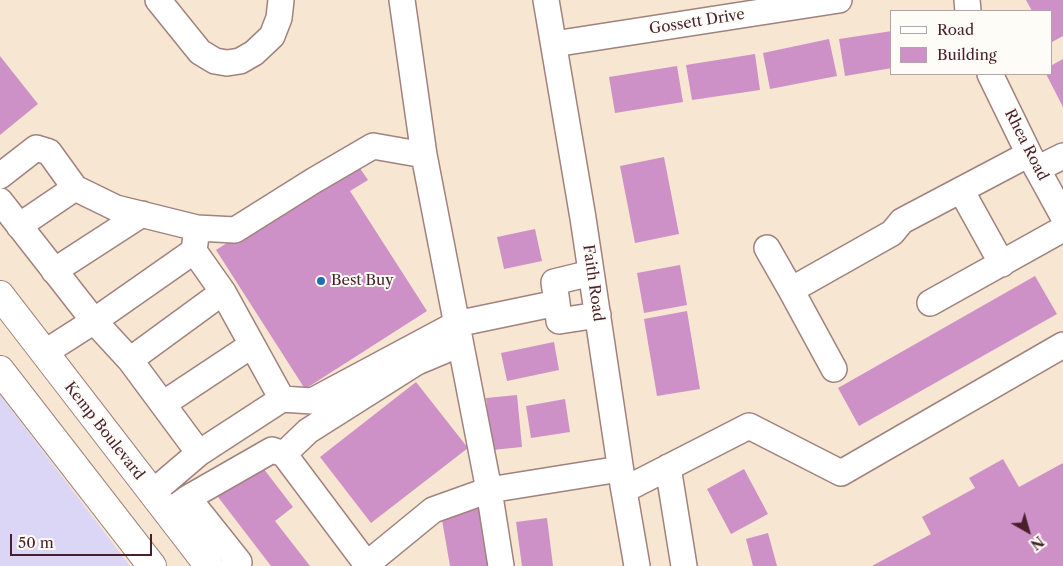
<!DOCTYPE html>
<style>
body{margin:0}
#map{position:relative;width:1063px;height:566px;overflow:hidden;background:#f7e6d1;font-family:"Libre Caslon Text",serif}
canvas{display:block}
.legend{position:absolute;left:890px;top:10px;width:162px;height:65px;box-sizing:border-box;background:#fdfcf7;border:1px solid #b5a4a5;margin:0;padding:6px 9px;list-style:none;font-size:15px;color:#4a1f2b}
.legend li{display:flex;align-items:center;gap:10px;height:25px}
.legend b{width:25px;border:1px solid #b5a4a5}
.north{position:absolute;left:1003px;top:506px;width:50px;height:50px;-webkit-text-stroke:4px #fdfcf7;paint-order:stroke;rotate:142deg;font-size:14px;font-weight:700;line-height:20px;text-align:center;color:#4a1f2b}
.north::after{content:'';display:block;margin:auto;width:18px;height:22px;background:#4a1f2b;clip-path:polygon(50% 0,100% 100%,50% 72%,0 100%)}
.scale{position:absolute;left:10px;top:534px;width:142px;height:22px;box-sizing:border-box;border:2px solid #4a1f2b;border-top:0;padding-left:6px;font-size:15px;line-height:18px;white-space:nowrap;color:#4a1f2b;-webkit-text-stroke:4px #fdfcf7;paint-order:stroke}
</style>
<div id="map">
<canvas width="1063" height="566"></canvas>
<ul class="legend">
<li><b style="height:6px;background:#fff"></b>Road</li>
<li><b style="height:14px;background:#cd91c7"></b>Building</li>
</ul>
<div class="north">N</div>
<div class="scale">50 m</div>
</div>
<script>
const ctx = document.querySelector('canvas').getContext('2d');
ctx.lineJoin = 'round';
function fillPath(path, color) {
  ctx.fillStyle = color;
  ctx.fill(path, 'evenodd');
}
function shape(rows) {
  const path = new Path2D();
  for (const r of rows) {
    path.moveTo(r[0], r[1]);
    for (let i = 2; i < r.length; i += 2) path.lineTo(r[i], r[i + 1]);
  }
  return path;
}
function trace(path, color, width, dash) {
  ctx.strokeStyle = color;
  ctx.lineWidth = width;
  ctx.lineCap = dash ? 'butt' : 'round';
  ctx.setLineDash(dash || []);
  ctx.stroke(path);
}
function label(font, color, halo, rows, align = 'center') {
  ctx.font = font + ' "Libre Caslon Text",serif';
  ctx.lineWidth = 4;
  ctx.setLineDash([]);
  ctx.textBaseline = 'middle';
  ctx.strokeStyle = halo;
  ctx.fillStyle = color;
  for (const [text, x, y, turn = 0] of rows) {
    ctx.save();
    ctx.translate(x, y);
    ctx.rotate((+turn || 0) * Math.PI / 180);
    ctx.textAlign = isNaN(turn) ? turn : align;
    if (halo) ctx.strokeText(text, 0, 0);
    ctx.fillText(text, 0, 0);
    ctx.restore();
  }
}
const built = shape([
 [0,395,130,566,0,566]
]);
const building = shape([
 [1026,0,1063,0,1063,36,1052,42,1052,11,1032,11],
 [892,31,892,68,845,76,839,39],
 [829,39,837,76,770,89,763,53],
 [755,54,760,90,692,100,686,65],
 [0,56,38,104,0,135],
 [1063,59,1063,107,1046,74,1052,74,1052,65],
 [677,66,683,102,615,113,609,77],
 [664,157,679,234,635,243,620,166],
 [355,161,368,180,350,191,427,311,305,389,216,250],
 [535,229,542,261,504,269,497,237],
 [680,265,687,305,644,313,637,273],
 [1035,276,1057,314,859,426,838,388],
 [687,311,700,389,657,396,644,319],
 [554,342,559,370,507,381,501,353],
 [416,382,468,448,371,523,320,457],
 [517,395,522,447,492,450,486,398],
 [565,399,570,432,531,438,526,406],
 [1003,459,1019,487,1063,463,1063,566,872,566,931,534,922,517,975,488,969,478],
 [260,464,293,507,275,521,310,566,271,566,215,493],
 [744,469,768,514,731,534,707,489],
 [484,506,495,566,450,566,441,514],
 [547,518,553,566,522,566,516,522],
 [768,533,777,566,753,566,746,539]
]);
const minor = shape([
 [158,0,200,52,215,61,227,63,240,61,254,53,272,36,279,18,281,0],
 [402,0,424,155,489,490,501,566],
 [546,0,583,218,623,485,637,566],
 [967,0,968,11],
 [554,44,839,0],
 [990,74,1029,154,1063,216],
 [1037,169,1063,156],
 [0,176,36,148,49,152,75,188,116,208,197,228,194,251,223,292,282,399,199,453,152,493],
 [961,190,1002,264],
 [0,201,94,321,130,360,199,453],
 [19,226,75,188],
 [197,228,235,230,313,181,373,146,424,155],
 [767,248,791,290],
 [54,271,142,214],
 [557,303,554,282,591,273],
 [930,303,1063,229],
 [44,353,94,321,194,251],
 [130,360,223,292],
 [834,369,791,290,892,233,902,221,1029,154],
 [282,399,312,401,456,324,557,303,559,321,598,315],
 [163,404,252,345],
 [284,454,308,431,417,362,460,344],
 [668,467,684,566],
 [624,490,749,426,841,473,1063,345],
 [188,498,239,562,233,566],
 [168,513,188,498,272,450,284,454,368,566],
 [367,564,433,510,489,490,620,469]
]);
const major = shape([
 [0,295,209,566],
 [0,370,152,566]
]);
const markers = [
 [321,281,5,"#1f6fb2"]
];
const streetNames = [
 ["Gossett Drive",697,22,-9],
 ["Rhea Road",1026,145,63],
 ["Faith Road",593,283,82],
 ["Kemp Boulevard",104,431,52]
];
const poiNames = [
 ["Best Buy",331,281]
];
fillPath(built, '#dcd6f6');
fillPath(building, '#cd91c7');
trace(minor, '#a0827e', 28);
trace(major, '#a0827e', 30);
trace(minor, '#fff', 25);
trace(major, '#fff', 28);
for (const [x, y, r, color] of markers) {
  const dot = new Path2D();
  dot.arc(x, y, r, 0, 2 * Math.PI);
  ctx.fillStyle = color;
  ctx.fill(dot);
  trace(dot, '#fdfcf7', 2);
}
label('15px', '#4a1f2b', '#fdfcf7', streetNames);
label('15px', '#4a1f2b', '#fdfcf7', poiNames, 'left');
</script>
